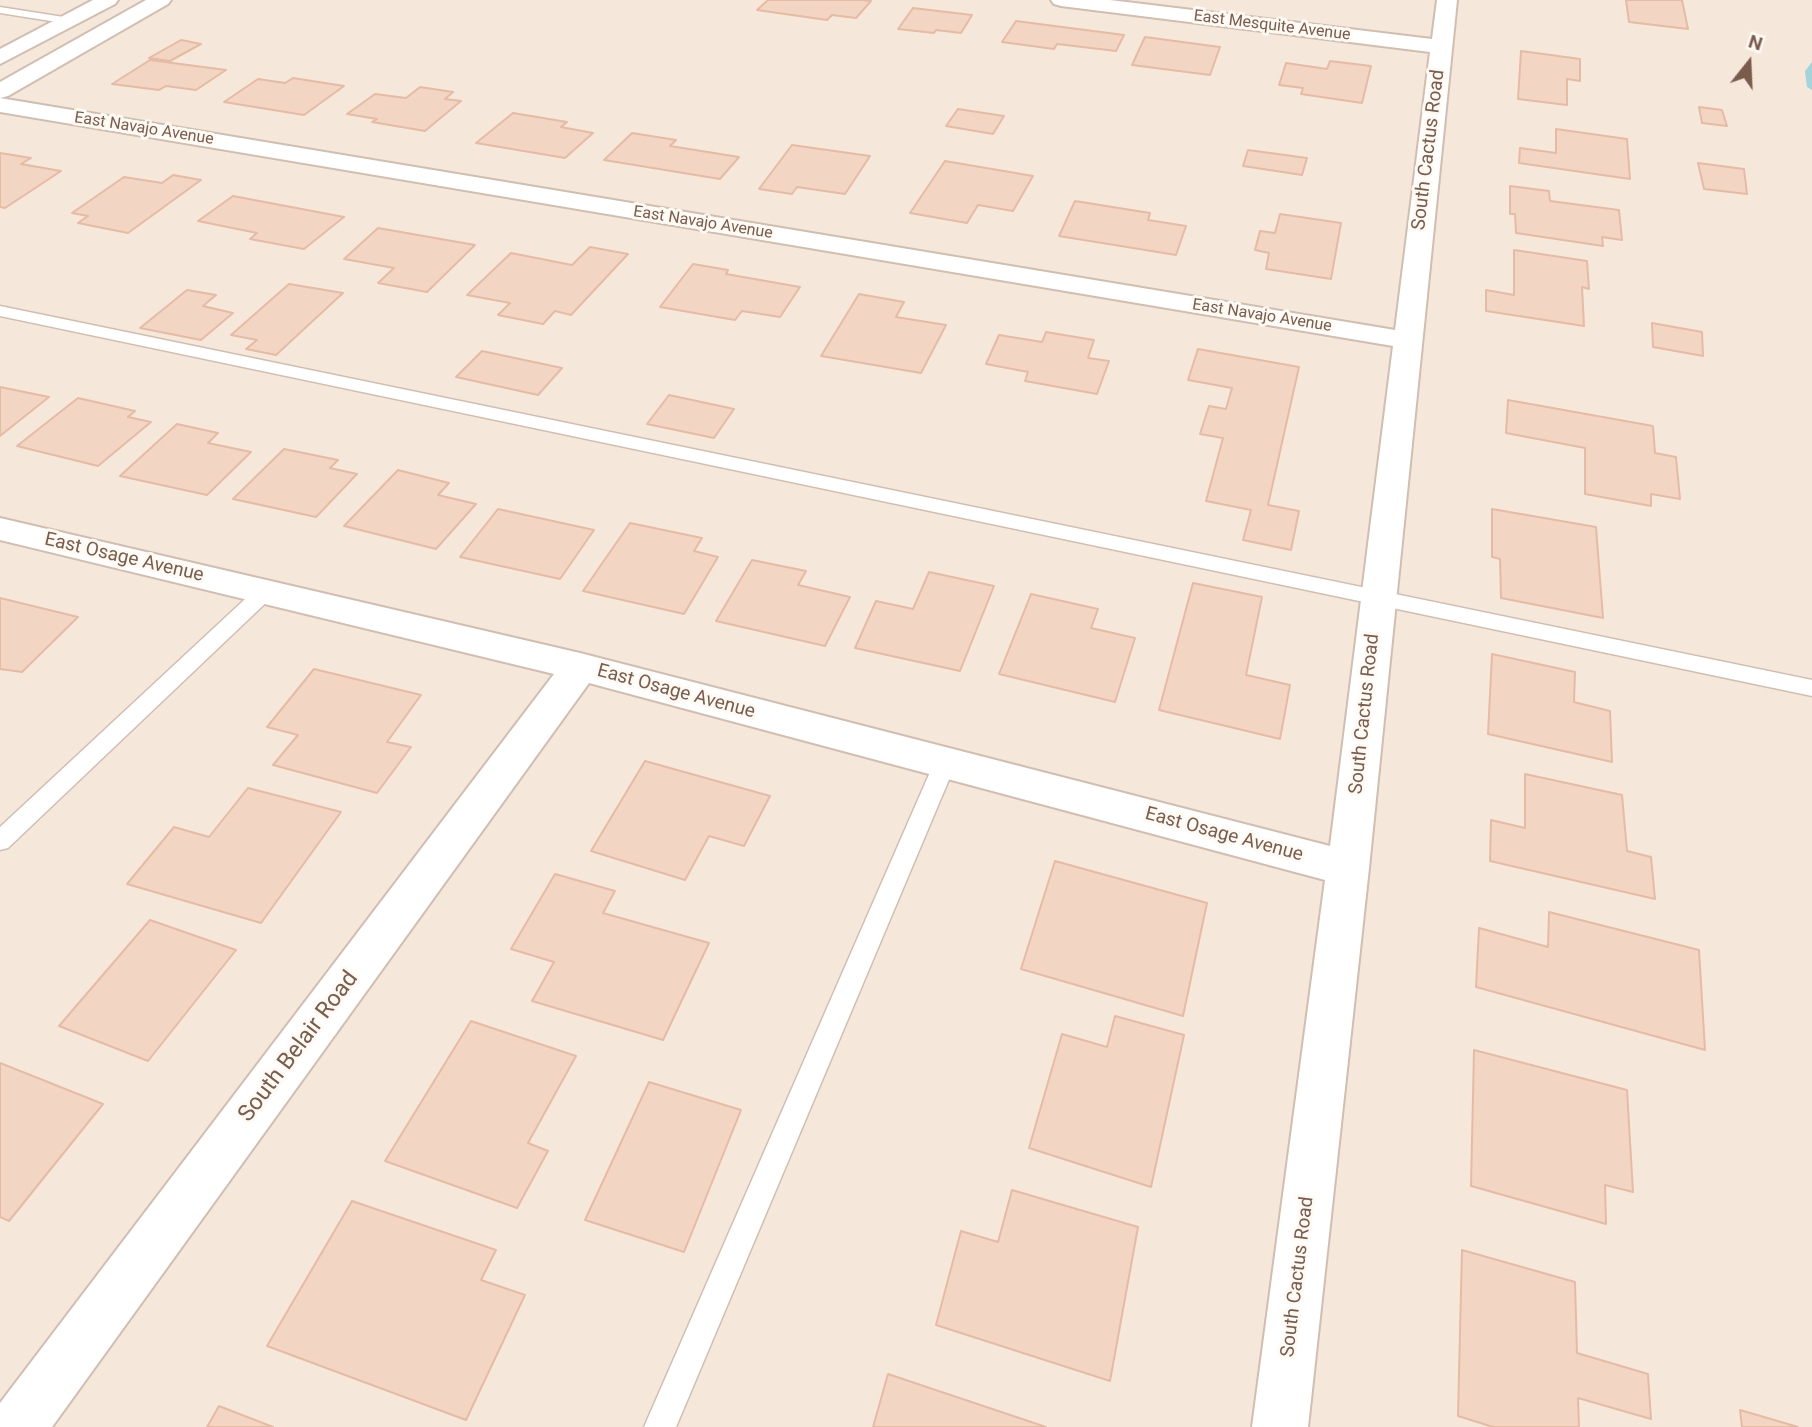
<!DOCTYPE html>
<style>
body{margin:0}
#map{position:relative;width:1812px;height:1427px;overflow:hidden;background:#fdf6ec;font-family:Roboto,sans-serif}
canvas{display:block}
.north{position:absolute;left:1714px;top:28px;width:70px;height:70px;-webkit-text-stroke:5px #fffaf3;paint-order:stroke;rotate:18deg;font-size:19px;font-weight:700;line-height:28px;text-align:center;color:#7a5c4d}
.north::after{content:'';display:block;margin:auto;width:24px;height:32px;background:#7a5c4d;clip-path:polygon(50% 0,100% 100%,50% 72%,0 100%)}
</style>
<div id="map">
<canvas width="1812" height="1427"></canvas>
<div class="north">N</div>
</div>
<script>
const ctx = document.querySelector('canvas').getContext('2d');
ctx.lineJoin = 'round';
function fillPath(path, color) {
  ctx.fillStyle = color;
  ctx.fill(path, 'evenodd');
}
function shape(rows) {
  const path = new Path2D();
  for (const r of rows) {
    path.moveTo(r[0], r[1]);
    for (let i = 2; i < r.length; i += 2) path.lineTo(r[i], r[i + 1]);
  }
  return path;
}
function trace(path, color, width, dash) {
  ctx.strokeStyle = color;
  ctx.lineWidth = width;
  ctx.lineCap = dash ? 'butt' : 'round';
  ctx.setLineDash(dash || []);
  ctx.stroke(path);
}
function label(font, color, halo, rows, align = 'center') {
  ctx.font = font + ' Roboto,sans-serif';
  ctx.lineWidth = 6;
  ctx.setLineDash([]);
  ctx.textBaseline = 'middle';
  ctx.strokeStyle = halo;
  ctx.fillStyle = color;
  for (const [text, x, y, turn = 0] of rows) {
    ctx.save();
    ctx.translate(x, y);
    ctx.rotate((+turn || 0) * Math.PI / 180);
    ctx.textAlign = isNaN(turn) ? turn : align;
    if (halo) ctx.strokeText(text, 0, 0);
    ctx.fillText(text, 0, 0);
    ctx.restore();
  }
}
const residential = shape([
 [0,0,1812,0,1812,1427,0,1427]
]);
const stream = shape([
 [1812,62,1812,90,1807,87,1805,71,1812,62]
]);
const building = shape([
 [768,0,862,0,871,1,856,18,832,15,827,20,757,10,768,0],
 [1626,0,1682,0,1688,29,1629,22,1626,0],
 [913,8,972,15,961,33,936,30,934,33,898,29,913,8],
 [1016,21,1124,35,1116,51,1057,44,1054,49,1002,42,1016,21],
 [1145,37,1220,47,1210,75,1132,65,1145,37],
 [181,40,201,44,170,61,149,58,181,40],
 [1521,51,1580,59,1580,81,1567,79,1567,105,1518,99,1521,51],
 [150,60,226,70,196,90,166,86,159,90,112,84,150,60],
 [1330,61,1371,66,1362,103,1301,94,1303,88,1279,85,1286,63,1327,69,1330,61],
 [293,78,344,86,304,115,224,102,258,79,285,83,293,78],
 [420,87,453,92,445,99,461,101,425,131,372,122,377,119,347,114,375,94,406,98,420,87],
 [1699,107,1722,110,1727,126,1702,123,1699,107],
 [958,109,1004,116,993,134,946,126,958,109],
 [513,113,567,122,561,127,593,133,565,158,476,143,513,113],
 [1556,129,1627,139,1630,179,1519,163,1520,148,1556,153,1556,129],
 [632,133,676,140,670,146,739,157,720,179,604,160,632,133],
 [792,145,870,156,845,194,797,187,792,194,759,189,792,145],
 [1248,150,1307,158,1302,175,1243,166,1248,150],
 [0,153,31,158,21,164,61,171,5,208,0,207,0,153],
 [945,161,1033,176,1013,211,978,205,967,223,910,213,945,161],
 [1698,163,1744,169,1747,194,1704,189,1698,163],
 [173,175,201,180,128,233,78,223,88,216,72,213,124,177,162,183,173,175],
 [1510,186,1549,191,1550,201,1619,210,1622,240,1602,237,1603,246,1516,233,1515,214,1510,214,1510,186],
 [233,196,344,217,304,249,250,239,257,233,198,221,233,196],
 [1075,201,1150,213,1148,220,1186,226,1176,255,1059,236,1075,201],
 [1280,214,1341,223,1331,279,1266,269,1269,253,1255,250,1260,231,1275,233,1280,214],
 [378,228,475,245,427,292,378,283,394,268,344,259,378,228],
 [590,247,628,254,571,315,555,311,543,324,498,315,510,303,467,295,511,253,572,265,590,247],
 [1514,250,1587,261,1589,289,1582,287,1584,326,1486,311,1486,290,1514,295,1514,250],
 [693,264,728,270,726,274,800,287,780,317,742,311,735,320,660,307,693,264],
 [289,284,343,293,276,355,246,349,257,340,231,335,289,284],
 [187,290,216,295,203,306,233,313,201,340,140,328,187,290],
 [859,294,904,302,896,317,946,325,921,373,821,356,859,294],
 [1652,323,1702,332,1703,356,1653,347,1652,323],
 [1046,332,1094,340,1088,358,1109,361,1097,394,1025,381,1028,372,986,364,999,335,1042,342,1046,332],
 [1198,349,1299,367,1268,505,1299,511,1291,550,1243,540,1251,510,1206,501,1223,438,1200,434,1209,406,1226,409,1232,388,1188,380,1198,349],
 [482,351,562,368,538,395,456,377,482,351],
 [0,387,49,397,0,436,0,387],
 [669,395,734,409,714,438,647,424,669,395],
 [78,398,135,411,128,417,151,422,98,466,17,446,78,398],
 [1508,400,1653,426,1655,453,1676,457,1680,499,1651,494,1651,506,1585,494,1585,448,1506,433,1508,400],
 [177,424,218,433,208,443,251,452,207,495,120,476,177,424],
 [284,449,338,460,330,468,357,474,316,517,233,499,284,449],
 [398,470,449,483,438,495,476,504,436,549,344,526,398,470],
 [498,509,594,530,560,579,460,557,498,509],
 [1492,509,1596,527,1603,618,1501,598,1500,559,1492,557,1492,509],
 [630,523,702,538,694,551,718,557,684,614,583,591,630,523],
 [752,560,806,571,798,585,850,597,825,646,716,621,752,560],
 [929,572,994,586,960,671,855,648,876,601,913,609,929,572],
 [1193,583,1262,597,1246,675,1290,685,1280,739,1159,710,1193,583],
 [1031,594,1098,609,1091,628,1135,638,1115,702,999,674,1031,594],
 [0,598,78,617,22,672,0,669,0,598],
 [1492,654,1575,672,1574,702,1610,711,1612,762,1488,734,1492,654],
 [314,669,421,695,387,742,411,747,377,793,273,765,298,735,267,727,314,669],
 [645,761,770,796,744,846,709,836,685,880,591,851,645,761],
 [1525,774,1622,795,1627,851,1651,857,1655,899,1490,861,1491,820,1525,828,1525,774],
 [248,788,341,812,261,923,127,884,174,827,209,837,248,788],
 [1055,861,1207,903,1183,1016,1021,969,1055,861],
 [555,874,615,891,603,913,709,943,663,1040,532,1001,554,962,511,949,555,874],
 [1549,912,1699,950,1705,1050,1476,987,1479,928,1548,947,1549,912],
 [150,920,236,950,148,1061,59,1026,150,920],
 [1115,1016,1184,1035,1151,1187,1029,1148,1062,1034,1107,1047,1115,1016],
 [471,1021,576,1056,528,1143,548,1151,517,1208,385,1161,471,1021],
 [1474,1050,1627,1090,1633,1192,1605,1185,1606,1224,1471,1186,1474,1050],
 [0,1063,103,1104,9,1221,0,1217,0,1063],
 [649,1082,741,1110,684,1252,585,1220,649,1082],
 [1012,1190,1138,1227,1110,1381,936,1325,961,1231,998,1242,1012,1190],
 [352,1201,496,1250,481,1280,525,1295,466,1420,267,1346,352,1201],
 [1462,1250,1575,1282,1577,1353,1648,1374,1651,1419,1578,1398,1579,1427,1493,1427,1458,1416,1462,1250],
 [888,1374,1046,1427,873,1427,888,1374],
 [219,1406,273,1427,207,1427,219,1406],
 [1740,1410,1798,1427,1742,1427,1740,1410]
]);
const service = shape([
 [0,7,70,18,76,21,70,24,0,13,0,7],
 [0,306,1812,680,1812,696,0,316,0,306],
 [265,585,272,587,275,592,272,597,8,848,0,850,0,827,258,587,265,585],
 [945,755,953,757,956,763,676,1427,644,1427,934,763,937,757,945,755]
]);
const minor = shape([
 [93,0,118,0,115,4,0,64,0,49,93,0],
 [146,0,171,0,168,4,8,96,0,98,0,82,146,0],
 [1051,0,1110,0,1432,39,1437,0,1457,0,1369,868,1308,1427,1252,1427,1325,880,589,683,52,1427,0,1427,0,1403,554,674,0,540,0,518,580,653,1330,846,1393,346,0,112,0,98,1395,330,1430,52,1061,6,1054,4,1051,0]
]);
const farStreetnames = [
 ["East Mesquite Avenue",1272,26,7],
 ["East Navajo Avenue",144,129,9],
 ["East Navajo Avenue",703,223,9],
 ["East Navajo Avenue",1262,316,9]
];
const streetNames = [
 ["South Cactus Road",1429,150,-83],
 ["East Osage Avenue",124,558,13],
 ["East Osage Avenue",676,692,15],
 ["South Cactus Road",1365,714,-84],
 ["East Osage Avenue",1224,835,15],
 ["South Cactus Road",1298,1277,-83]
];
const nearStreetnames = [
 ["South Belair Road",299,1047,-53]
];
fillPath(residential, '#f5e8da');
fillPath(stream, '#a5d3da');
fillPath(building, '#f3d5c3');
trace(building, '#e6bba3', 2);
trace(service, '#d1beb0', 3);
trace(minor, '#d1beb0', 4);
fillPath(service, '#fff');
fillPath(minor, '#fff');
label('16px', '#7a5c4d', '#fffaf3', farStreetnames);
label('19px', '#7a5c4d', '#fffaf3', streetNames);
label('23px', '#7a5c4d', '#fffaf3', nearStreetnames);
</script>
